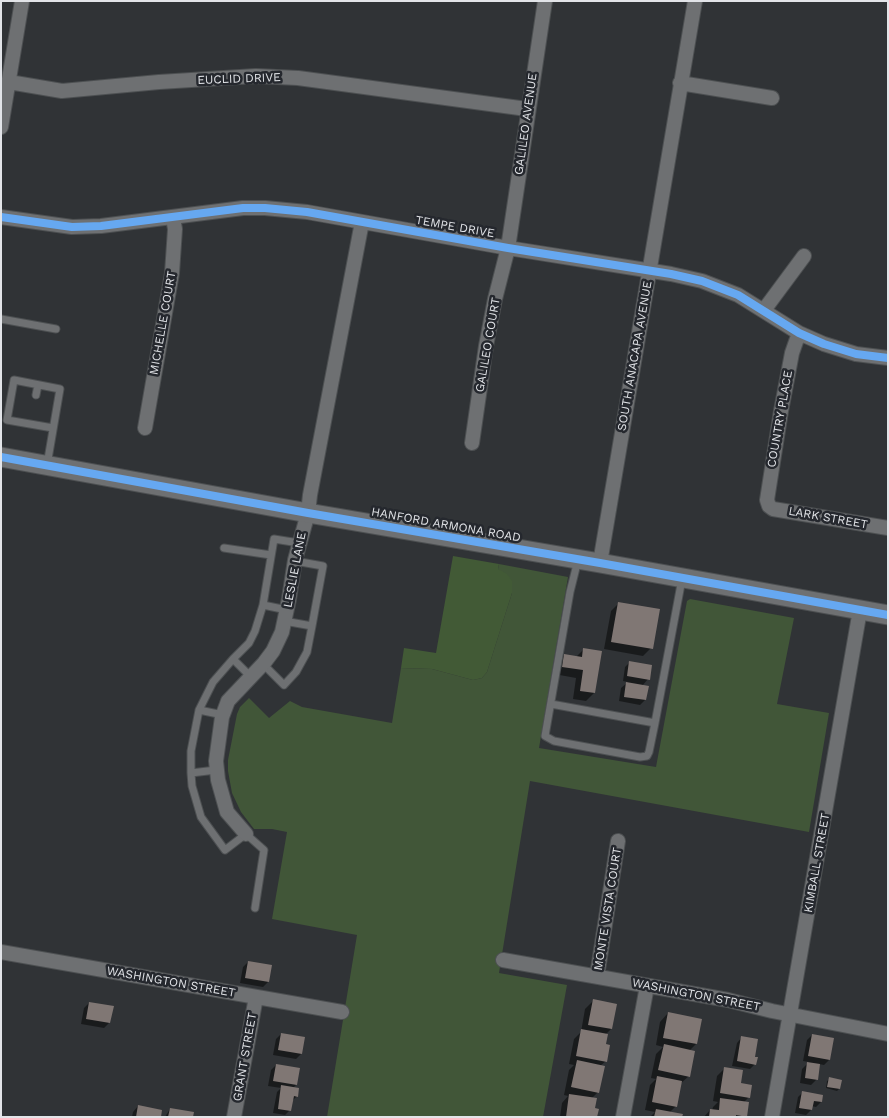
<!DOCTYPE html>
<style>
body{margin:0}
#map{position:relative;width:889px;height:1118px;overflow:hidden;background:#303336;font-family:"Work Sans",sans-serif}
canvas{display:block}
.frame{position:absolute;inset:0;border:2px solid #e2e4e8;pointer-events:none}
</style>
<div id="map">
<canvas width="889" height="1118"></canvas>
<div class="frame"></div>
</div>
<script>
const ctx = document.querySelector('canvas').getContext('2d');
ctx.lineJoin = 'round';
function fillPath(path, color) {
  ctx.fillStyle = color;
  ctx.fill(path, 'evenodd');
}
function shape(rows) {
  const path = new Path2D();
  for (const r of rows) {
    path.moveTo(r[0], r[1]);
    for (let i = 2; i < r.length; i += 2) path.lineTo(r[i], r[i + 1]);
  }
  return path;
}
function trace(path, color, width, dash) {
  ctx.strokeStyle = color;
  ctx.lineWidth = width;
  ctx.lineCap = dash ? 'butt' : 'round';
  ctx.setLineDash(dash || []);
  ctx.stroke(path);
}
function label(font, color, halo, rows, align = 'center') {
  ctx.font = font + ' "Work Sans",sans-serif';
  ctx.lineWidth = 5;
  ctx.setLineDash([]);
  ctx.textBaseline = 'middle';
  ctx.strokeStyle = halo;
  ctx.fillStyle = color;
  for (const [text, x, y, turn = 0] of rows) {
    ctx.save();
    ctx.translate(x, y);
    ctx.rotate((+turn || 0) * Math.PI / 180);
    ctx.textAlign = isNaN(turn) ? turn : align;
    if (halo) ctx.strokeText(text, 0, 0);
    ctx.fillText(text, 0, 0);
    ctx.restore();
  }
}
const green = shape([
 [499,564,568,577,539,748,656,767,687,601,690,599,794,618,777,704,829,713,809,832,530,781,499,973,567,985,543,1117,327,1117,357,935,272,919,287,832,272,829,254,829,241,812,232,793,228,771,228,760,237,714,240,707,249,698,269,718,290,701,302,707,392,723,401,668,432,669,473,680,482,678,487,672,512,593,498,569]
]);
const forest = shape([
 [453,556,499,564,498,569,507,574,512,581,512,593,487,672,482,678,473,680,432,669,401,668,404,648,436,653]
]);
const shadow = shape([
 [619,603,651,648,643,656,604,649,611,611],
 [583,650,594,693,586,701,573,699,576,678,554,674,556,663,564,655,576,657],
 [630,662,648,679,642,686,645,700,640,705,619,701,621,688,628,682,623,681,625,667],
 [248,962,268,982,263,987,240,983,243,967],
 [593,1001,611,1029,605,1035,606,1061,600,1066,598,1092,592,1098,596,1117,560,1117,562,1103,568,1096,564,1095,569,1070,574,1065,569,1064,574,1039,581,1032,585,1009],
 [89,1003,109,1023,104,1028,81,1024,84,1008],
 [668,1013,696,1044,689,1051,689,1076,680,1084,676,1106,669,1113,681,1117,650,1117,655,1112,645,1110,650,1085,656,1079,651,1078,656,1054,663,1047,656,1045,660,1022],
 [281,1034,301,1054,296,1059,273,1055,276,1039],
 [812,1035,829,1060,824,1065,819,1064,816,1080,811,1085,800,1083,802,1069,809,1062,803,1061,807,1040],
 [742,1037,755,1064,750,1069,732,1066,737,1043],
 [276,1065,296,1085,292,1089,297,1096,292,1101,290,1110,285,1115,273,1113,277,1092,281,1088,268,1086,271,1070],
 [725,1068,740,1084,748,1098,743,1103,746,1116,704,1117,710,1110,712,1111,713,1107,718,1102,713,1101,717,1076],
 [830,1079,839,1089,837,1091,826,1088,827,1081],
 [803,1092,821,1102,816,1107,811,1106,811,1110,806,1115,795,1113,798,1097],
 [138,1106,160,1117,132,1117,133,1112],
 [170,1109,192,1117,165,1117]
]);
const building = shape([
 [618,602,660,609,653,649,611,642],
 [583,648,602,651,595,693,580,691,583,670,562,667,564,654,582,657],
 [629,661,652,665,650,680,627,676],
 [626,682,649,686,646,700,624,697],
 [248,961,272,965,269,982,245,978],
 [593,999,617,1004,612,1029,588,1025],
 [89,1002,114,1006,110,1023,86,1019],
 [668,1012,702,1019,697,1044,663,1038],
 [581,1029,608,1034,606,1044,610,1045,607,1062,576,1056],
 [281,1033,305,1037,302,1054,278,1050],
 [812,1034,834,1038,830,1060,808,1056],
 [741,1036,758,1039,755,1057,758,1057,756,1065,737,1061],
 [664,1044,695,1051,690,1077,658,1070],
 [577,1060,605,1066,599,1093,571,1087],
 [807,1062,820,1064,818,1080,805,1078],
 [276,1064,300,1068,297,1085,273,1081],
 [724,1067,743,1070,741,1083,752,1085,750,1098,720,1093],
 [657,1076,682,1081,677,1107,652,1102],
 [829,1077,842,1080,840,1089,827,1087],
 [281,1085,299,1088,298,1097,294,1096,291,1111,278,1109],
 [802,1091,823,1095,822,1102,814,1101,812,1110,799,1108],
 [569,1094,597,1098,595,1108,599,1109,597,1117,566,1117],
 [720,1098,749,1102,747,1117,736,1115,736,1117,709,1117,710,1109,719,1110],
 [138,1105,162,1110,161,1117,136,1117],
 [170,1108,194,1112,193,1117,168,1117],
 [656,1109,683,1114,682,1117,654,1117]
]);
const service = shape([
 [1,319,56,329],
 [36,395,38,385],
 [47,465,60,389,14,380,7,420,53,428],
 [224,548,271,555],
 [578,560,570,592,545,736,554,741,640,757,647,756,649,752,655,723],
 [295,561,323,566,312,626],
 [263,605,287,610],
 [233,659,249,643,255,631,263,605,274,539,299,543],
 [263,664,284,685,296,672,307,652,312,626,284,621],
 [551,704,655,723,682,579],
 [199,710,213,682,233,659,251,677],
 [216,770,191,773,192,786,201,817,225,850,246,834,264,850,255,908],
 [191,773,191,751,199,710,223,715]
]);
const minor = shape([
 [9,82,62,91,159,82,256,76,298,78,527,109],
 [680,83,772,98],
 [1,127,22,1],
 [1,217,72,227,101,226,243,208,265,208,307,212,508,248,671,274,702,281,738,295,799,333,824,344,856,354,888,358],
 [764,310,804,256],
 [799,333,792,353,781,411,767,500,769,506,773,509,888,528],
 [145,428,172,273,175,229,173,218],
 [472,443,486,346,495,299,508,248,545,1],
 [600,563,695,1],
 [246,834,227,812,218,780,216,761,222,717,228,701,264,663,273,651,282,632,289,599,295,560,308,513,310,495,362,222],
 [1,952,342,1012],
 [503,960,728,1000,772,1011,888,1034],
 [597,976,618,841],
 [234,1117,256,997],
 [623,1117,647,986],
 [772,1117,860,610]
]);
const secondary = shape([
 [1,457,308,513,600,563,888,615]
]);
const cycleway = shape([
 [1,217,72,227,101,226,243,208,265,208,307,212,508,248,671,274,702,281,738,295,799,333,824,344,856,354,888,358],
 [1,457,308,513,600,563,888,615]
]);
const streetNames = [
 ["EUCLID DRIVE",239,79,-2],
 ["GALILEO AVENUE",526,124,-82],
 ["TEMPE DRIVE",455,227,10],
 ["MICHELLE COURT",163,323,-80],
 ["GALILEO COURT",488,345,-80],
 ["SOUTH ANACAPA AVENUE",635,356,-80],
 ["COUNTRY PLACE",780,419,-80],
 ["LARK STREET",828,518,10],
 ["HANFORD ARMONA ROAD",446,525,10],
 ["LESLIE LANE",295,570,-79],
 ["KIMBALL STREET",817,863,-80],
 ["MONTE VISTA COURT",608,909,-81],
 ["WASHINGTON STREET",171,982,10],
 ["WASHINGTON STREET",696,995,11],
 ["GRANT STREET",245,1057,-80]
];
fillPath(green, '#415638');
fillPath(forest, '#425a36');
fillPath(shadow, '#0007');
fillPath(building, '#807774');
trace(service, '#4d5052', 9);
trace(minor, '#4d5052', 16);
trace(secondary, '#4d5052', 21);
trace(service, '#6e7072', 7);
trace(minor, '#6e7072', 14);
trace(secondary, '#6e7072', 19);
trace(cycleway, '#66a8f1', 8);
label('12px', '#e2e4e8', '#25282e', streetNames);
</script>
